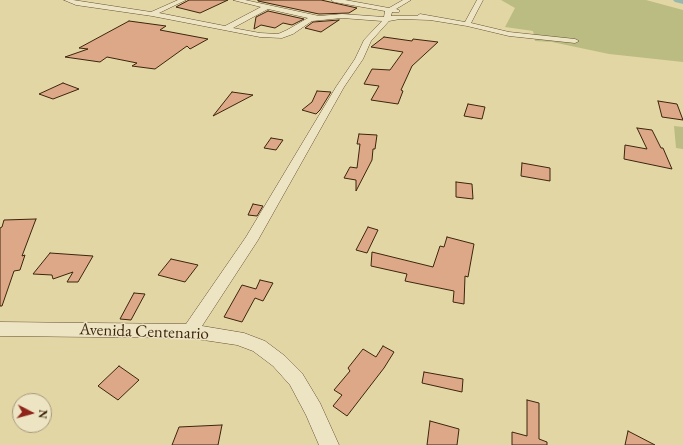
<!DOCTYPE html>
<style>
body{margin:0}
#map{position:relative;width:683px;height:445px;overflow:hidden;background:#e3d6a5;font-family:"EB Garamond",serif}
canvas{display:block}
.north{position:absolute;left:12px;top:393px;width:40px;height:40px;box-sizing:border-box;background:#ede4c4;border:1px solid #a6987b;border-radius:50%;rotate:96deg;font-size:11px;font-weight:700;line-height:16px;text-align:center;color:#3c250d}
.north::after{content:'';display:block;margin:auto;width:14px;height:18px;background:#8f2418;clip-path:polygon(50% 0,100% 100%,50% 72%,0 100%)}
</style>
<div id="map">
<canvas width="683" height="445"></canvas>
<div class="north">N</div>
</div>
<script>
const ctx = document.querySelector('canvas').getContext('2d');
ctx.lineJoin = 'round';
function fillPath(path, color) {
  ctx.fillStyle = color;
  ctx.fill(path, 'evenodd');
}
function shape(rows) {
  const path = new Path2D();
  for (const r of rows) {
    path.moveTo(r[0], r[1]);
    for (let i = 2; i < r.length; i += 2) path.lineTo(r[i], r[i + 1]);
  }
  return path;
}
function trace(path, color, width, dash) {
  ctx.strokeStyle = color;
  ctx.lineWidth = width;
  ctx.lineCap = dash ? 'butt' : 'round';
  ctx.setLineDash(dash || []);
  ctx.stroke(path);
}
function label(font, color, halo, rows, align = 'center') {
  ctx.font = font + ' "EB Garamond",serif';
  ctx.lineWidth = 3;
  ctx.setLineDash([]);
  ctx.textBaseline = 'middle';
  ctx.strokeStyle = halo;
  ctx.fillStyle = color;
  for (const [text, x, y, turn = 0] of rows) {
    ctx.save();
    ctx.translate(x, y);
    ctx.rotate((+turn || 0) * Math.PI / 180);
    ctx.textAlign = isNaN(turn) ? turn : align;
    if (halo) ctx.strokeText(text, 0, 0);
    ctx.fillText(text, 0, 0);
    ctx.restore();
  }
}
const green = shape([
 [501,0,646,0,683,10,683,62,609,54,552,42,535,41,533,31,505,27,515,8],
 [674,126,683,127,683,149,676,148]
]);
const river = shape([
 [673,0,683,0,683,4,675,2,673,0]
]);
const building = shape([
 [189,0,228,0,200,13,176,7,189,0],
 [258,0,321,0,357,8,349,13,319,14,258,1,258,0],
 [268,11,304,19,292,25,283,23,275,28,261,25,254,29,256,17,268,11],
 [339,20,321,32,305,28,313,22,339,20],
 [129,21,166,26,160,30,208,39,190,49,187,46,155,69,132,66,137,63,107,57,100,62,65,57,88,49,79,48,129,21],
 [384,37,412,41,413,39,438,42,412,66,401,90,403,91,398,104,371,100,379,86,364,84,372,69,390,70,403,52,371,47,384,37],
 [63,83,79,89,53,99,39,94,63,83],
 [317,91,331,92,320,110,316,114,302,110,312,102,317,91],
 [232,92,253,95,213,116,232,92],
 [658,101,677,104,683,120,662,117,658,101],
 [468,104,485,107,482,119,464,116,468,104],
 [637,128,652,130,661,148,663,148,672,169,624,159,625,145,647,149,637,128],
 [359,134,377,135,375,149,373,149,372,160,356,191,356,180,344,178,350,167,357,168,360,144,357,144,359,134],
 [271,138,283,140,276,150,264,148,271,138],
 [522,163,550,168,550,181,521,176,522,163],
 [456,182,472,184,473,199,456,197,456,182],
 [253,204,263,206,257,216,248,215,253,204],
 [36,219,22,256,25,255,20,270,14,271,2,306,0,306,0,228,2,227,4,220,36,219],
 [368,227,378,230,367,253,356,250,368,227],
 [447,237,474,244,468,277,465,276,464,304,453,302,454,291,405,281,407,274,371,266,372,252,433,267,440,246,444,247,447,237],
 [50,253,93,256,78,282,67,282,73,272,53,279,52,275,33,274,50,253],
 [171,259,198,265,185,282,158,275,171,259],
 [260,280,273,283,263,301,255,298,242,322,224,317,242,285,256,289,260,280],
 [134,293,145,294,131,320,120,319,134,293],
 [383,346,394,352,384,368,347,416,333,406,342,395,334,390,350,371,348,368,363,349,376,357,383,346],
 [119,366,139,380,118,400,98,386,119,366],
 [424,372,463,379,462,392,422,383,424,372],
 [527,400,539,403,539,439,547,442,547,445,512,445,512,432,527,436,527,400],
 [430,421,459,429,457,445,427,445,430,421],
 [222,425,218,445,172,445,179,427,222,425],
 [628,431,655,445,625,445,628,431]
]);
const minor = shape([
 [64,0,73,0,151,12,178,0,186,0,159,13,225,26,261,7,233,0,245,0,319,16,342,14,384,17,385,11,334,2,331,0,345,0,389,8,403,0,411,0,396,9,399,10,399,12,392,12,391,16,417,16,420,14,465,22,477,0,483,0,471,23,509,32,575,39,579,41,575,43,509,36,467,26,430,20,400,19,389,21,371,41,363,59,344,87,258,240,202,326,244,333,265,341,285,356,302,373,320,403,339,445,319,445,306,415,290,385,273,366,253,351,237,345,190,338,0,336,0,322,186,324,246,237,336,87,355,59,364,40,382,21,342,18,312,21,293,34,282,38,260,37,152,16,76,5,64,0],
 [268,9,308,18,287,30,278,34,260,33,233,28,268,9]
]);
const nearStreetnames = [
 ["Avenida Centenario",144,332,2]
];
fillPath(green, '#bbbc81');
fillPath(river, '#96b8ad');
fillPath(building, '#dca887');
trace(building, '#3c250d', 1);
trace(minor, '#665133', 1);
fillPath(minor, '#ede4c4');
label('17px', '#3c250d', '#ede4c4', nearStreetnames);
</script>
